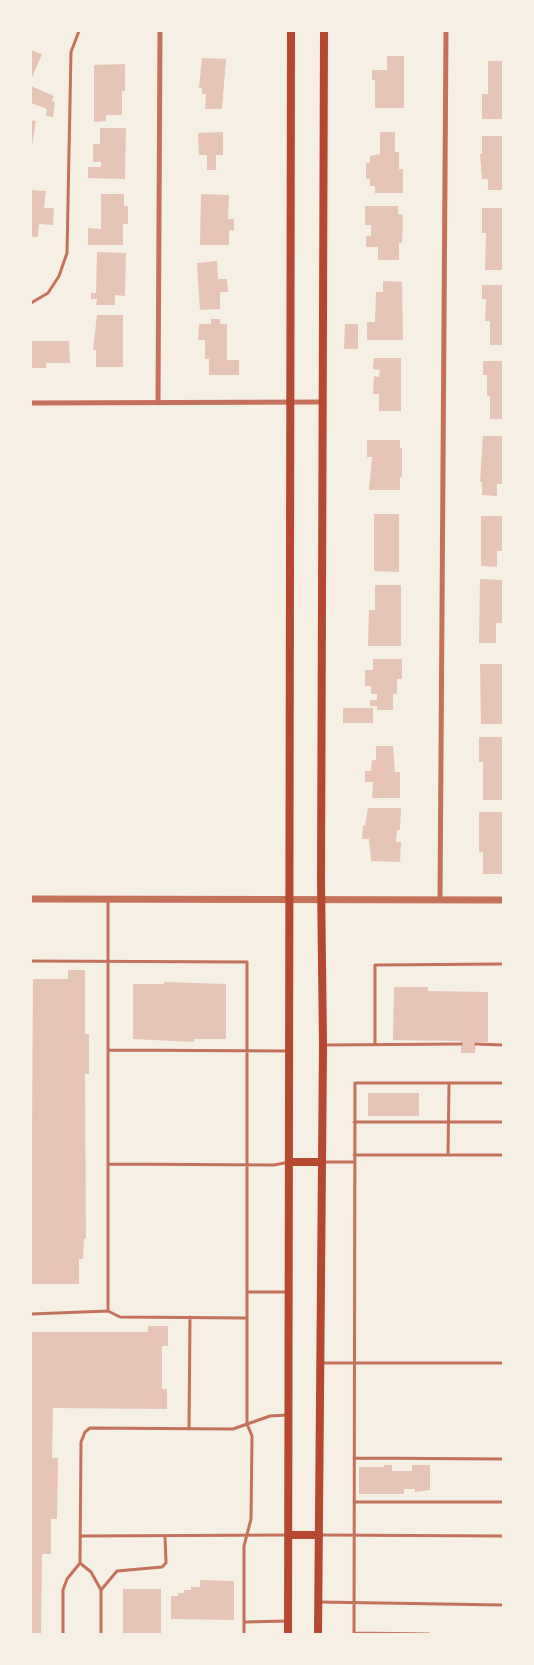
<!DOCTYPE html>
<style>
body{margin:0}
#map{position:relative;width:534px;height:1665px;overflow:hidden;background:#f6efe4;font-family:Inter,sans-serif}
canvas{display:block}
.frame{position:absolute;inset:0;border:32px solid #f6efe4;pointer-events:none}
</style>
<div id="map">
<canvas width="534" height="1665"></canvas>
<div class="frame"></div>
</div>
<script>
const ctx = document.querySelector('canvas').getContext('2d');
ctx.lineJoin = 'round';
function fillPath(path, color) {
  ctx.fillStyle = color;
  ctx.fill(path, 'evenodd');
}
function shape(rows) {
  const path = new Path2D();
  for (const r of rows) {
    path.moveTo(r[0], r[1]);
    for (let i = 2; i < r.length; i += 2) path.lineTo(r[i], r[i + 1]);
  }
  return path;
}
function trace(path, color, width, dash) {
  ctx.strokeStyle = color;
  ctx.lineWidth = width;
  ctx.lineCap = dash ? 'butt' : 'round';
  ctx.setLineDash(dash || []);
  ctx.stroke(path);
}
const building = shape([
 [31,50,42,54,31,80],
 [387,56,404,56,404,108,375,108,375,80,372,80,372,70,387,70],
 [202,58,226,59,222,109,205,109,206,94,202,94,202,88,199,88],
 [488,61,503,61,503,119,482,119,482,94,488,94],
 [125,64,125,91,122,91,122,115,106,115,106,121,94,122,94,65],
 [31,86,54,96,52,101,55,102,53,117,46,116,47,109,31,103],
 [31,120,36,121,32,146,31,146],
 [100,128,126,128,125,179,88,178,88,167,101,167,101,162,93,162,93,144,100,144],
 [223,132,223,155,216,155,216,170,207,170,207,155,199,155,198,133],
 [380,132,395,132,395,152,399,152,399,169,403,169,403,193,375,193,375,186,370,186,370,179,366,179,366,163,370,163,370,156,380,154],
 [482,136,502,136,502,190,488,190,488,179,482,179,480,154,482,154],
 [31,190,46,191,44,208,54,208,53,225,39,224,38,237,31,237],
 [101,194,124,194,124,206,128,206,128,224,123,224,123,245,88,245,88,228,101,229],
 [201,194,229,195,228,219,234,219,234,231,229,230,229,245,200,245],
 [365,206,398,206,398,214,403,215,402,243,399,243,399,260,378,260,378,247,366,247,366,236,371,236,371,225,365,225],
 [482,208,503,208,503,270,485,270,486,233,482,233],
 [97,252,126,253,125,296,115,295,115,305,96,305,97,299,91,299,91,293,96,293],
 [217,261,218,279,227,279,228,292,220,292,220,309,200,310,197,263],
 [383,281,402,282,403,340,367,340,367,322,375,322,376,292,383,292],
 [482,285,503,285,503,345,490,345,490,321,485,321,486,299,482,299],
 [97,315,123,315,123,367,96,367,96,350,93,350],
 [211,319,220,319,220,324,227,324,227,360,239,360,239,375,209,375,209,359,205,359,205,340,198,340,199,324,211,324],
 [345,324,358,324,358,349,344,349],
 [31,341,69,341,70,363,46,363,46,368,31,368],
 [374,358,401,358,401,411,379,411,379,394,373,394,374,376,379,377,380,370,373,369],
 [483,361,503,361,503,419,490,419,490,396,487,396,487,375,483,375],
 [483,436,503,436,503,484,497,484,497,496,482,495,482,482,480,482],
 [367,440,400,440,400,448,402,448,402,477,400,477,400,490,369,490,372,457,367,457],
 [374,514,399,514,399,572,374,571],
 [481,516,503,516,503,551,497,551,497,567,481,566],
 [480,579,503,580,503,623,496,623,496,643,479,643],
 [375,585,401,585,401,646,368,646,369,610,375,610],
 [373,659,402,659,402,679,397,679,397,694,393,694,393,710,377,710,377,706,370,706,370,700,377,700,377,694,371,694,371,686,365,686,365,670,373,670],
 [480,664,503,664,503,724,481,724],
 [343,708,373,708,373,723,343,723],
 [479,737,503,737,503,800,483,800,483,762,479,762],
 [376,746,393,746,395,772,400,772,400,798,372,798,373,782,365,782,365,771,371,771,372,760,376,760],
 [368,808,401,808,400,830,397,830,396,842,401,842,400,862,371,861,369,839,362,839,363,825,365,826],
 [479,812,503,812,503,874,483,874,483,852,479,852],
 [68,970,85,970,85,1034,89,1034,89,1074,85,1074,86,1239,84,1239,83,1259,79,1259,79,1284,31,1284,33,979,68,979],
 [164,982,226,984,226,1039,194,1039,194,1042,133,1039,133,984,164,984],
 [394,987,428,987,428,991,488,992,488,1042,476,1042,475,1053,461,1053,461,1041,393,1040],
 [368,1093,419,1093,419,1116,368,1116],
 [148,1326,168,1326,168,1346,162,1346,162,1389,167,1389,167,1409,53,1408,52,1458,58,1458,57,1519,51,1519,51,1554,42,1554,41,1634,31,1634,31,1332,148,1332],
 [384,1465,392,1465,392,1471,412,1471,412,1465,430,1465,430,1490,415,1492,415,1489,404,1489,404,1494,359,1494,359,1467,384,1467],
 [200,1580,234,1581,234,1620,171,1619,171,1596,178,1596,178,1593,184,1593,184,1590,191,1590,191,1587,200,1587],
 [123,1589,161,1589,161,1634,123,1634]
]);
const service = shape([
 [31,303,48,293,59,276,67,253,71,52,79,31],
 [31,961,247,962,247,1424,252,1436,251,1519,244,1546,244,1634],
 [375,1044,375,965,503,964],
 [476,1044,503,1045],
 [323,1045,461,1044],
 [108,1050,287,1051],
 [354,1122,503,1122],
 [354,1155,503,1155],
 [448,1155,449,1083],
 [322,1162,354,1162],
 [108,1164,274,1165,289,1162],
 [247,1292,289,1292],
 [108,1311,108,899],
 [31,1314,108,1311,120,1317,246,1318],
 [321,1363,503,1363],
 [189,1429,190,1317],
 [354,1458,503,1459],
 [354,1502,503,1502],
 [319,1535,503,1536],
 [80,1536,288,1535],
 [80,1563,91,1572,101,1590,101,1634],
 [101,1590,117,1571,162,1567,166,1563,165,1536],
 [319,1602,503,1605],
 [244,1622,288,1621],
 [63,1634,63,1590,67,1579,80,1563,81,1442,85,1432,90,1428,233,1429,270,1416,288,1415],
 [429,1634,354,1633,355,1083,503,1083]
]);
const minor = shape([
 [31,403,323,402],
 [158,403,160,31],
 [440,900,446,31]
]);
const tertiary = shape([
 [31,899,503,900]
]);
const secondary = shape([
 [290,1162,321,1162],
 [289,1535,319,1535],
 [288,1634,291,31],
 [318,1634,323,1045,321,880,324,31]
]);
fillPath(building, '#e6c5b7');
trace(service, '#c5725c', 3);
trace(minor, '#c5725c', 5);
trace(tertiary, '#c5725c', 7);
trace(secondary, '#b5482f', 8);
</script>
